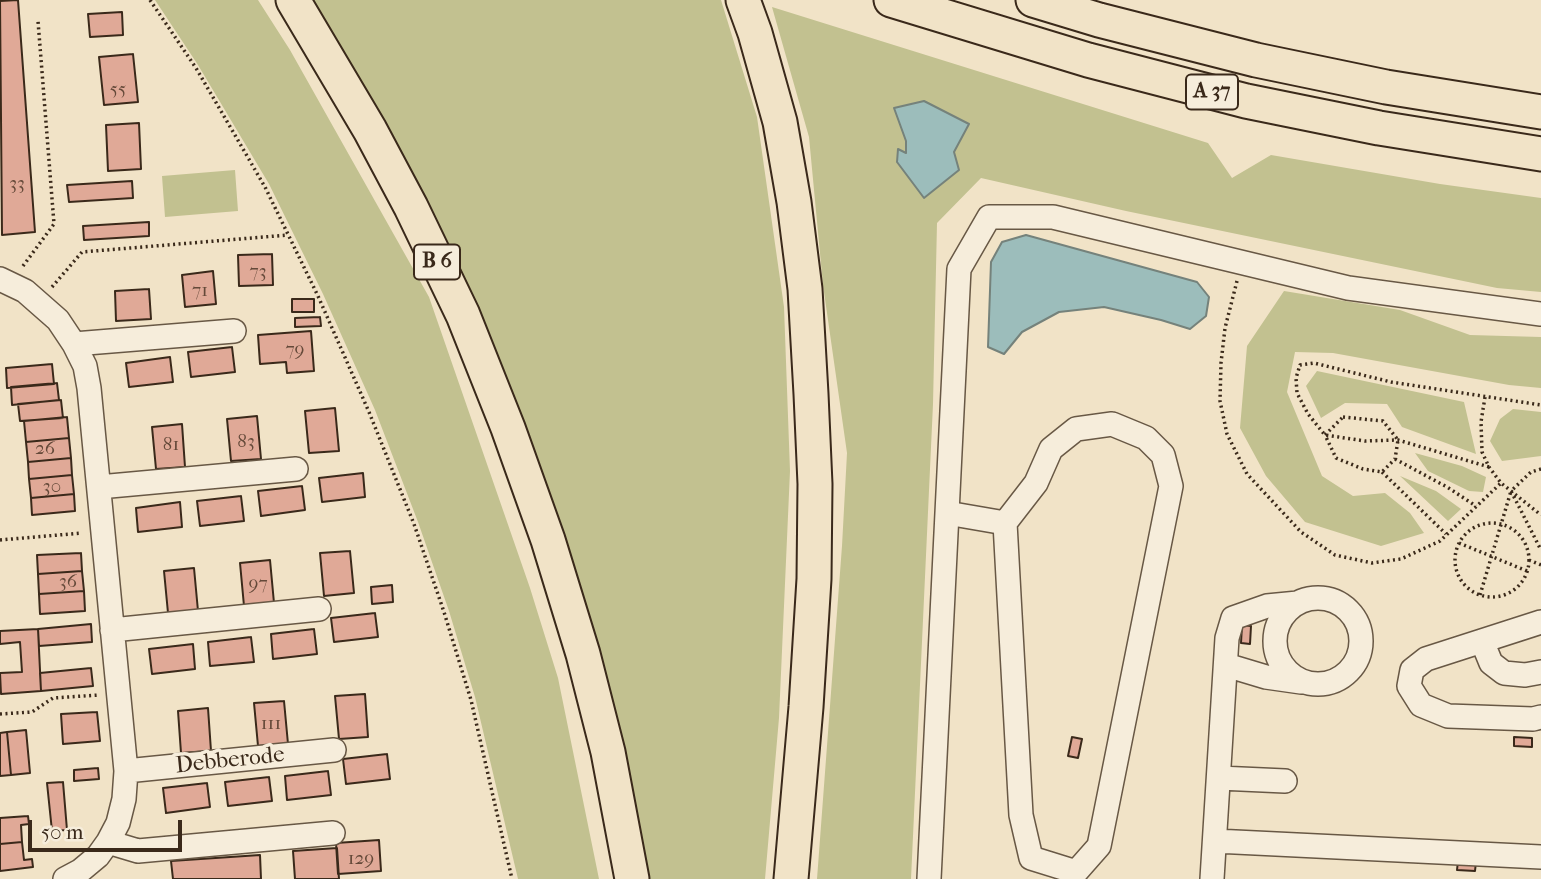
<!DOCTYPE html>
<style>
body{margin:0}
#map{position:relative;width:1541px;height:879px;overflow:hidden;background:#f1e3c7;font-family:"IM FELL French Canon",serif}
canvas{display:block}
.scale{position:absolute;left:28px;top:820px;width:154px;height:32px;box-sizing:border-box;border:4px solid #3a291a;border-top:0;padding-left:9px;font-size:21px;line-height:24px;white-space:nowrap;color:#3a291a;-webkit-text-stroke:5px #f6eddb;paint-order:stroke}
</style>
<div id="map">
<canvas width="1541" height="879"></canvas>
<div class="scale">50 m</div>
</div>
<script>
const ctx = document.querySelector('canvas').getContext('2d');
ctx.lineJoin = 'round';
function fillPath(path, color) {
  ctx.fillStyle = color;
  ctx.fill(path, 'evenodd');
}
function shape(rows) {
  const path = new Path2D();
  for (const r of rows) {
    if (r.length === 3) {
      path.moveTo(r[0] + r[2], r[1]);
      path.arc(r[0], r[1], r[2], 0, 2 * Math.PI);
      continue;
    }
    path.moveTo(r[0], r[1]);
    for (let i = 2; i < r.length; i += 2) path.lineTo(r[i], r[i + 1]);
  }
  return path;
}
function trace(path, color, width, dash) {
  ctx.strokeStyle = color;
  ctx.lineWidth = width;
  ctx.lineCap = dash ? 'butt' : 'round';
  ctx.setLineDash(dash || []);
  ctx.stroke(path);
}
function label(font, color, halo, rows, align = 'center') {
  ctx.font = font + ' "IM FELL French Canon",serif';
  ctx.lineWidth = 7;
  ctx.setLineDash([]);
  ctx.textBaseline = 'middle';
  ctx.strokeStyle = halo;
  ctx.fillStyle = color;
  for (const [text, x, y, turn = 0] of rows) {
    ctx.save();
    ctx.translate(x, y);
    ctx.rotate((+turn || 0) * Math.PI / 180);
    ctx.textAlign = isNaN(turn) ? turn : align;
    if (halo) ctx.strokeText(text, 0, 0);
    ctx.fillText(text, 0, 0);
    ctx.restore();
  }
}
const green = shape([
 [155,0,258,0,290,50,429,297,530,588,558,678,599,879,518,879,475,697,449,611,418,522,375,410,323,294,269,184,198,65],
 [312,0,721,0,757,117,784,307,790,471,779,718,765,879,646,879,569,560],
 [772,7,1208,143,1232,178,1271,155,1440,184,1541,198,1541,292,1497,288,1126,211,981,178,937,223,933,404,911,879,817,879,842,546,847,453,823,285,809,137],
 [235,170,238,211,165,217,162,176],
 [1284,291,1400,310,1470,335,1541,337,1541,388,1509,385,1333,353,1295,352,1287,392,1322,476,1353,496,1385,493,1410,513,1424,533,1381,546,1305,522,1266,476,1240,428,1247,346],
 [1317,371,1464,402,1476,454,1402,427,1387,404,1345,403,1321,418,1306,386],
 [1513,409,1541,412,1541,456,1502,461,1490,441,1500,419],
 [1415,453,1462,466,1486,477,1483,492,1469,491,1428,471],
 [1400,476,1436,491,1461,509,1448,521]
]);
const water = shape([
 [924,101,969,124,954,152,959,170,924,198,897,162,898,149,906,153,906,141,894,108,924,101],
 [1026,235,1197,282,1209,297,1206,316,1190,329,1161,320,1104,307,1059,312,1022,332,1004,354,988,347,991,262,1002,242,1026,235]
]);
const building = shape([
 [18,0,35,232,2,235,0,1,18,0],
 [122,12,123,35,90,37,88,14,122,12],
 [133,54,138,102,104,105,99,57,133,54],
 [139,123,141,169,108,171,106,125,139,123],
 [132,181,133,198,69,202,67,185,132,181],
 [149,222,149,236,84,240,83,226,149,222],
 [272,254,273,285,239,286,238,255,272,254],
 [213,271,216,304,185,307,182,275,213,271],
 [149,289,151,319,116,321,115,291,149,289],
 [292,299,314,299,314,312,292,312,292,299],
 [320,317,321,326,295,327,295,318,320,317],
 [311,331,314,371,287,373,286,362,260,364,258,335,311,331],
 [232,347,235,372,191,377,188,352,232,347],
 [170,357,173,382,129,387,126,363,170,357],
 [52,364,54,384,7,388,6,368,52,364],
 [57,383,59,400,12,405,11,387,57,383],
 [61,400,63,418,20,421,18,404,61,400],
 [335,408,339,451,309,453,305,411,335,408],
 [257,416,261,459,231,461,227,419,257,416],
 [67,417,69,438,26,442,24,421,67,417],
 [182,424,185,467,156,469,152,427,182,424],
 [69,438,71,458,28,462,26,442,69,438],
 [71,458,72,475,29,479,28,462,71,458],
 [363,473,365,497,322,502,319,478,363,473],
 [72,475,74,494,31,498,29,479,72,475],
 [302,486,305,510,261,516,258,491,302,486],
 [74,494,75,511,32,515,31,498,74,494],
 [241,496,244,521,200,526,197,501,241,496],
 [180,502,182,527,138,532,136,508,180,502],
 [350,551,354,593,324,596,320,553,350,551],
 [81,553,82,571,38,574,37,555,81,553],
 [270,560,274,603,244,606,240,563,270,560],
 [194,568,198,611,168,613,164,571,194,568],
 [82,571,84,591,39,594,38,574,82,571],
 [392,585,393,602,372,604,371,587,392,585],
 [84,591,85,611,40,614,39,594,84,591],
 [375,613,378,637,334,642,331,618,375,613],
 [91,624,92,642,39,646,38,629,91,624],
 [1242,625,1251,626,1250,644,1241,643,1242,625],
 [38,629,41,691,1,694,0,673,22,672,20,642,0,644,0,631,38,629],
 [314,629,317,654,273,659,271,634,314,629],
 [251,637,254,662,210,666,208,642,251,637],
 [193,644,195,669,152,674,149,649,193,644],
 [91,668,93,686,41,691,40,673,91,668],
 [365,694,368,737,339,739,335,696,365,694],
 [284,701,288,744,258,746,254,703,284,701],
 [208,708,211,751,181,753,178,711,208,708],
 [97,712,100,741,63,744,61,714,97,712],
 [26,730,30,773,11,775,7,732,26,730],
 [7,732,11,775,0,776,0,733,7,732],
 [1072,737,1082,739,1078,758,1068,756,1072,737],
 [1514,737,1532,738,1532,747,1514,746,1514,737],
 [387,754,390,779,346,784,343,759,387,754],
 [98,768,99,779,74,781,74,770,98,768],
 [328,771,331,795,287,800,285,776,328,771],
 [269,777,272,801,228,806,225,782,269,777],
 [63,782,67,830,52,831,47,783,63,782],
 [207,783,210,807,166,813,163,788,207,783],
 [28,816,29,824,21,825,22,842,0,844,0,818,28,816],
 [379,840,381,871,338,874,336,843,379,840],
 [22,842,24,860,32,859,33,867,0,871,0,844,22,842],
 [337,848,339,879,295,879,293,851,337,848],
 [260,855,261,879,173,879,171,861,260,855],
 [1458,861,1476,862,1475,871,1457,870,1458,861]
]);
const path = shape([
 [150,0,196,68,265,187,318,296,369,412,414,524,444,612,471,700,512,879],
 [23,266,54,224,38,21],
 [1237,281,1225,328,1221,363,1220,401,1227,434,1247,474,1301,532,1335,555,1372,563,1401,559,1440,541,1501,483],
 [52,287,82,252,288,235],
 [1485,397,1481,422,1482,452,1489,467,1501,483,1541,515],
 [1343,417,1383,421,1398,440,1395,459,1382,472,1363,469,1336,458,1325,435,1343,417],
 [1395,459,1447,487,1476,506],
 [1489,467,1398,440,1365,441,1325,435,1308,414,1297,393,1296,378,1300,365,1314,363,1391,382,1541,405],
 [1541,469,1531,472,1511,491,1541,550],
 [1382,472,1446,534],
 [1492,560,37],
 [0,540,82,533],
 [1459,543,1527,571],
 [1529,560,1541,565],
 [1480,595,1511,491],
 [0,714,32,712,53,698,99,695]
]);
const minor = shape([
 [0,279,25,291,58,320,74,344,85,366,89,388,126,771,124,799,118,823,108,842,98,856,80,871,65,879],
 [74,344,234,331],
 [1112,424,1146,438,1163,455,1171,486,1099,846,1076,872,1031,858,1021,815,1005,523,1036,483,1051,449,1076,429,1112,424],
 [99,487,296,469],
 [947,513,1005,523],
 [1318,641,43],
 [1541,622,1426,659,1412,670,1409,686,1421,705,1448,716,1533,719,1541,717],
 [112,630,319,609],
 [1482,641,1491,663,1504,673,1525,675,1541,672],
 [1226,665,1266,677,1301,682],
 [126,771,334,750],
 [1219,778,1285,781],
 [1215,841,1541,857],
 [108,842,138,851,333,833],
 [929,879,959,269,989,217,1053,217,1348,288,1541,314],
 [1212,879,1227,638,1233,618,1267,606,1298,603]
]);
const highway = shape([
 [293,0,370,130,411,207,463,315,508,428,548,540,583,654,608,752,632,879],
 [743,0,755,33,780,122,794,202,805,289,811,394,815,484,814,579,806,707,791,879],
 [891,0,1088,60,1246,101,1379,128,1541,154],
 [1033,0,1099,20,1256,60,1386,87,1541,112]
]);
const numberNames = [
 ["55",118,90],
 ["33",17,184],
 ["73",258,272],
 ["71",200,291],
 ["79",295,350],
 ["83",246,442],
 ["81",171,445],
 ["26",45,449],
 ["30",52,487],
 ["36",68,582],
 ["97",258,584],
 ["111",271,724],
 ["129",361,859]
];
const shields = [
 [1212,92,52],
 [437,262,46]
];
const shieldNames = [
 ["A 37",1212,92],
 ["B 6",437,262]
];
const streetNames = [
 ["Debberode",230,761,-6]
];
fillPath(green, '#c2c190');
fillPath(water, '#9cbdbb');
trace(water, '#75827b', 2);
fillPath(building, '#e0a997');
trace(building, '#3a291a', 2);
trace(minor, '#685845', 26);
trace(highway, '#3a291a', 37);
trace(path, '#3a291a', 3.5, [2, 3.5]);
trace(minor, '#f6eddb', 23);
trace(highway, '#f1e3c7', 33);
label('19px', '#644939', null, numberNames);
for (const [x, y, w] of shields) {
  const box = new Path2D();
  box.roundRect(x - w / 2, y - 17.5, w, 35, 5);
  ctx.fillStyle = '#f6eddb';
  ctx.fill(box);
  trace(box, '#3a291a', 2);
}
label('bold 21px', '#3a291a', null, shieldNames);
label('23px', '#3a291a', '#f6eddb', streetNames);
</script>
